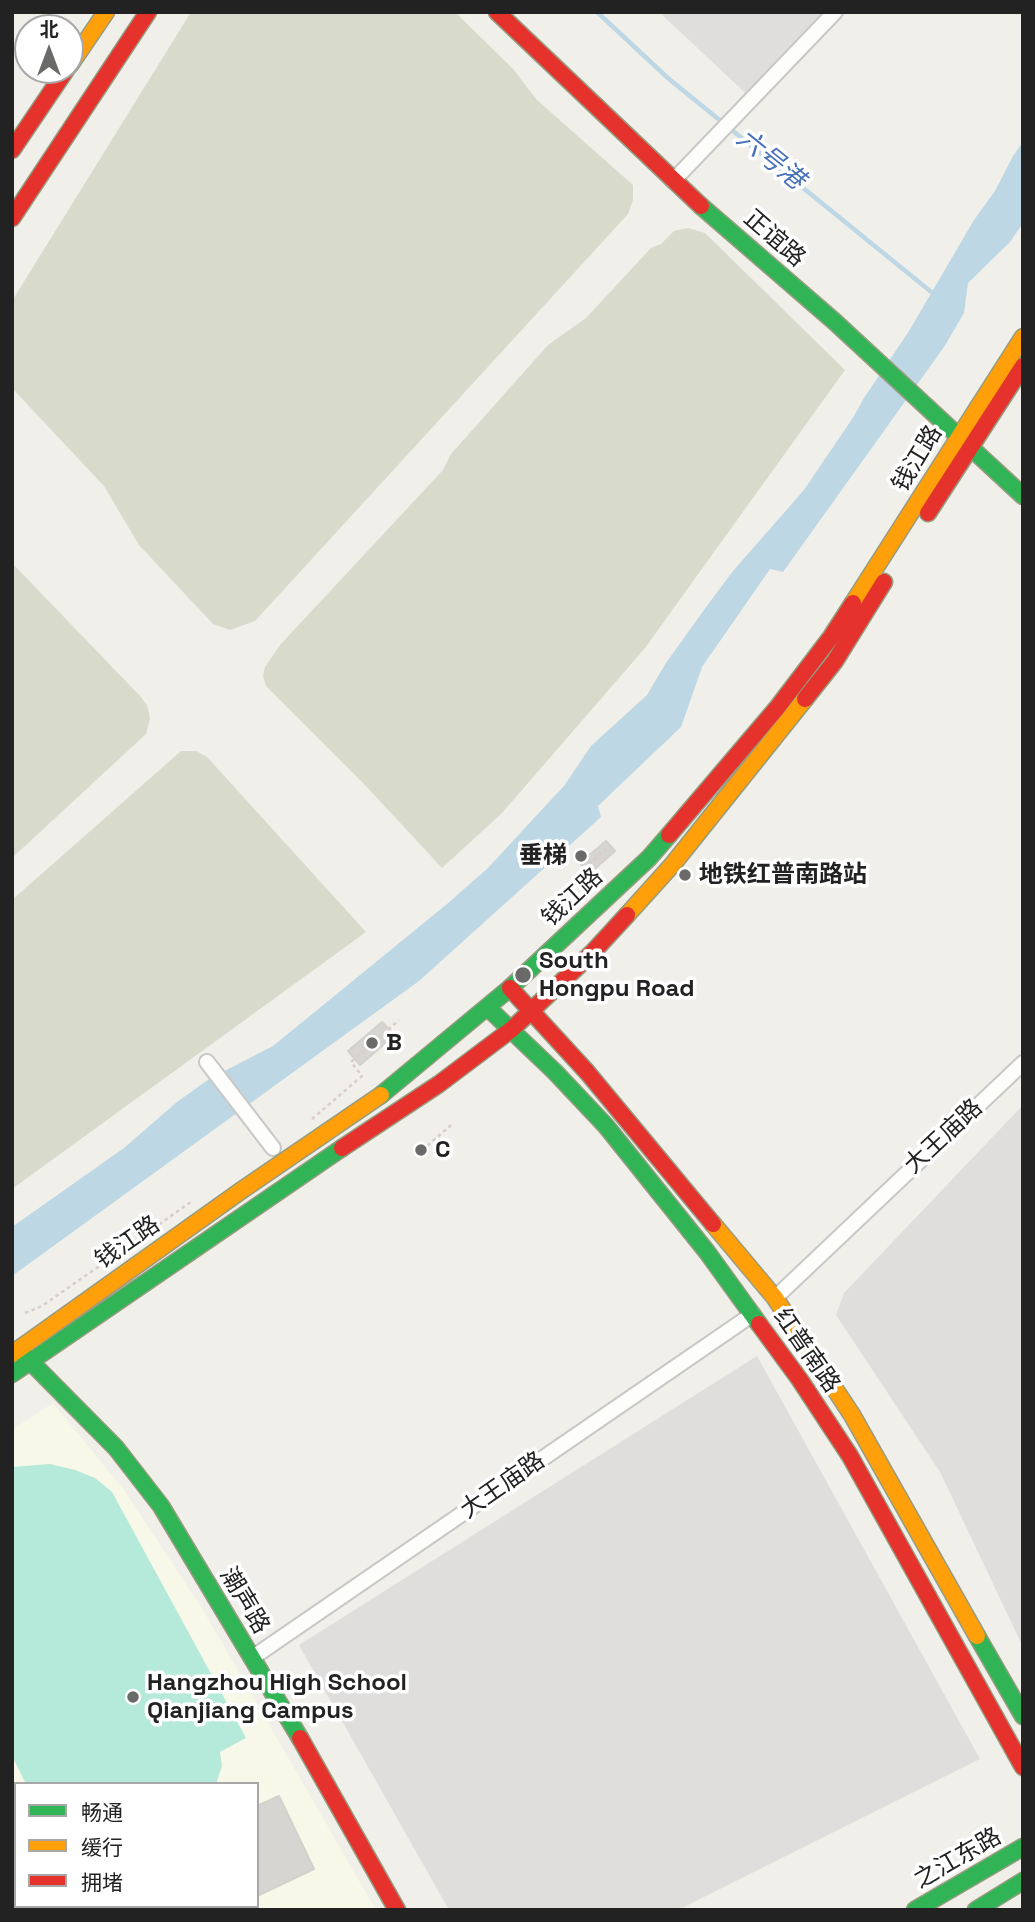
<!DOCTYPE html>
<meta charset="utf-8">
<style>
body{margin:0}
#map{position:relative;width:1035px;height:1922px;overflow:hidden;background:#f0efea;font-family:"Space Grotesk","Noto Sans SC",sans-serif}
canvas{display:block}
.frame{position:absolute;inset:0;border:14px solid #222;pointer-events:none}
.legend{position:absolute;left:14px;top:1782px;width:245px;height:126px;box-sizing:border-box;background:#fff;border:2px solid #a7a7a7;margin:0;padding:9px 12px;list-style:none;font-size:21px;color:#222}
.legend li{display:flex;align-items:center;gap:14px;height:35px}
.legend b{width:35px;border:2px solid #a7a7a7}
.north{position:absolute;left:14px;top:14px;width:70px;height:70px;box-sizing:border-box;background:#fff;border:2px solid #a7a7a7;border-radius:50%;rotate:0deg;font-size:19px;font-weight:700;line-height:28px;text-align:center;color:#222}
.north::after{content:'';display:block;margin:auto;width:24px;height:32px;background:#6a6a68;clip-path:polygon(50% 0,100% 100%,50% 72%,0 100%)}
</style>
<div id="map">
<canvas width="1035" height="1922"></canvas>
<div class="frame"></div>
<ul class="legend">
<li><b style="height:9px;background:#30b455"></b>畅通</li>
<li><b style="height:9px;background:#ff9f0a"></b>缓行</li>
<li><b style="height:9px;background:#e5322d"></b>拥堵</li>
</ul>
<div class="north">北</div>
</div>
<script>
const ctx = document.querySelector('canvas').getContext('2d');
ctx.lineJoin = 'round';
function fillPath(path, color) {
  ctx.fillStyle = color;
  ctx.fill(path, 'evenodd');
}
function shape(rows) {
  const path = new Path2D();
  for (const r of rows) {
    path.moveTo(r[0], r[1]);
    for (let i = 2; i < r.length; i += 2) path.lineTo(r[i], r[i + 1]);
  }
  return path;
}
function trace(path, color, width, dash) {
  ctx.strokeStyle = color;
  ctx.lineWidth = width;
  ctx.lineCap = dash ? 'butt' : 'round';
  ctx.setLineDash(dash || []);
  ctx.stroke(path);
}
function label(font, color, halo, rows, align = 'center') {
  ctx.font = font + ' "Space Grotesk","Noto Sans SC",sans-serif';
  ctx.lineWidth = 7;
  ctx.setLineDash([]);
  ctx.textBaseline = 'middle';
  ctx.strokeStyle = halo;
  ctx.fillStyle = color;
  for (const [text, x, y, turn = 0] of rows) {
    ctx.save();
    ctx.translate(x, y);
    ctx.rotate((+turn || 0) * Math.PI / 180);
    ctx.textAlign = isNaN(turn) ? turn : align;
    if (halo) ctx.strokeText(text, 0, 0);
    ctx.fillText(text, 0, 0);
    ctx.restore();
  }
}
const residential = shape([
 [659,12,822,12,755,102],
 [1023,1105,1023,1647,940,1472,836,1315,844,1293],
 [757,1356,980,1759,678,1910,449,1910,299,1645]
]);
const education = shape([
 [53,1403,124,1490,203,1610,376,1910,12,1910,12,1430],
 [16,1784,257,1784,257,1906,16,1906]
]);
const construction = shape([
 [191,12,455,12,513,69,537,100,633,185,633,200,628,214,255,621,230,630,213,624,139,545,104,486,12,388,12,301],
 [688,228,705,233,845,370,645,648,502,813,442,868,366,786,266,686,263,676,265,667,280,645,443,470,451,454,548,345,586,318,651,248,661,244,674,231],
 [12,563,140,696,147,705,150,718,146,734,12,858],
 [181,751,196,751,207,757,366,932,12,1189,12,900]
]);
const pitch = shape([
 [50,1464,75,1470,95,1478,112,1492,246,1738,220,1752,222,1766,216,1784,26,1784,12,1756,12,1467]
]);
const water = shape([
 [1023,142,1023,223,1010,242,968,283,964,313,944,347,783,572,770,569,702,667,681,727,598,806,601,817,419,981,12,1276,12,1227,124,1148,177,1102,209,1079,273,1046,447,904,488,868,535,817,564,786,591,746,647,695,666,663,701,614,733,571,804,490,854,416,864,398,909,331,974,220,995,191,1013,156]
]);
const stream = shape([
 [597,12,669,79,935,295]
]);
const building = shape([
 [606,841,615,851,589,874,580,863,606,841],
 [382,1022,395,1035,360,1065,348,1051,382,1022],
 [279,1796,314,1869,257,1896,257,1806,279,1796]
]);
const path = shape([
 [573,879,606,849],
 [312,1119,362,1076,351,1062,399,1020],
 [417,1155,451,1125],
 [25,1313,42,1306,191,1202]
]);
const street = shape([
 [673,181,835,12],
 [207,1062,273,1148],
 [775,1298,1023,1063],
 [252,1658,753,1314]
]);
const fast = shape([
 [701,206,835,322,1023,496],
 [488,1008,555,1072,606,1126,707,1252,759,1324],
 [381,1095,510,988,649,858,669,835],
 [23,1354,116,1448,161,1506,300,1738],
 [12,1374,342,1148],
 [977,1636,1023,1716],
 [915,1910,1023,1847],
 [976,1910,1023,1881]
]);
const slow = shape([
 [70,65,106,12],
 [853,603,1023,337],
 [627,915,673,864,805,699],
 [713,1224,775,1298,852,1415,977,1636],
 [12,1354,242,1190,381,1095]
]);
const jam = shape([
 [497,12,701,206],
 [12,150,66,70],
 [12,218,148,12],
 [928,513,1023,366],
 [805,699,835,661,884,582],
 [669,835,777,708,831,637,853,603],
 [510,988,587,1072,713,1224],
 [342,1148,439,1084,512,1029,593,952,627,915],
 [759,1324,800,1380,850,1456,1023,1767],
 [300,1738,397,1910]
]);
const markers = [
 [581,856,7,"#6a6a68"],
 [685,875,7,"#6a6a68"],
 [523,975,9,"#6a6a68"],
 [372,1043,7,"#6a6a68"],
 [421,1150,7,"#6a6a68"],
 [133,1697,7,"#6a6a68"]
];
const streetNames = [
 ["正谊路",774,239,41],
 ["钱江路",918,459,-59],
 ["钱江路",573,898,-43],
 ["大王庙路",944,1137,-43],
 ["钱江路",128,1243,-35],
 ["红普南路",806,1351,55],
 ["大王庙路",503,1486,-35],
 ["潮声路",244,1601,59],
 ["之江东路",958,1859,-30]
];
const poiNames = [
 ["垂梯",567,856,"right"],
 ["地铁红普南路站",699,875],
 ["South",539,961],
 ["Hongpu Road",539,989],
 ["B",386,1043],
 ["C",435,1150],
 ["Hangzhou High School",147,1683],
 ["Qianjiang Campus",147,1711]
];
const waterNames = [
 ["六号港",770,160,39]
];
fillPath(residential, '#dfdedc');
fillPath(education, '#f7f8e7');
fillPath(construction, '#d8dacc');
fillPath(pitch, '#b5e9da');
fillPath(water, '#bdd7e4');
trace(stream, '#bdd7e4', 4.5);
fillPath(building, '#d7d5d1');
trace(building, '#d3d1cc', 2);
trace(street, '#c9c8c6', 18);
trace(fast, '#969c80', 19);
trace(slow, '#969c80', 19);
trace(jam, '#969c80', 19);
trace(path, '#d9ccc9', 2.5, [3.5, 3.5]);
trace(street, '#fdfdfc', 14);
trace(fast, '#30b455', 16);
trace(slow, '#ff9f0a', 16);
trace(jam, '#e5322d', 16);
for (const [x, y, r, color] of markers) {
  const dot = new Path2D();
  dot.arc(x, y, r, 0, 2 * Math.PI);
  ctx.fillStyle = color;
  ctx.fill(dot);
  trace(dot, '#fff', 2.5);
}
label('24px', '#222', '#fff', streetNames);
label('bold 24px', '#222', '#fff', poiNames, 'left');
label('italic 26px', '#4871b8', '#fff', waterNames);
</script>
